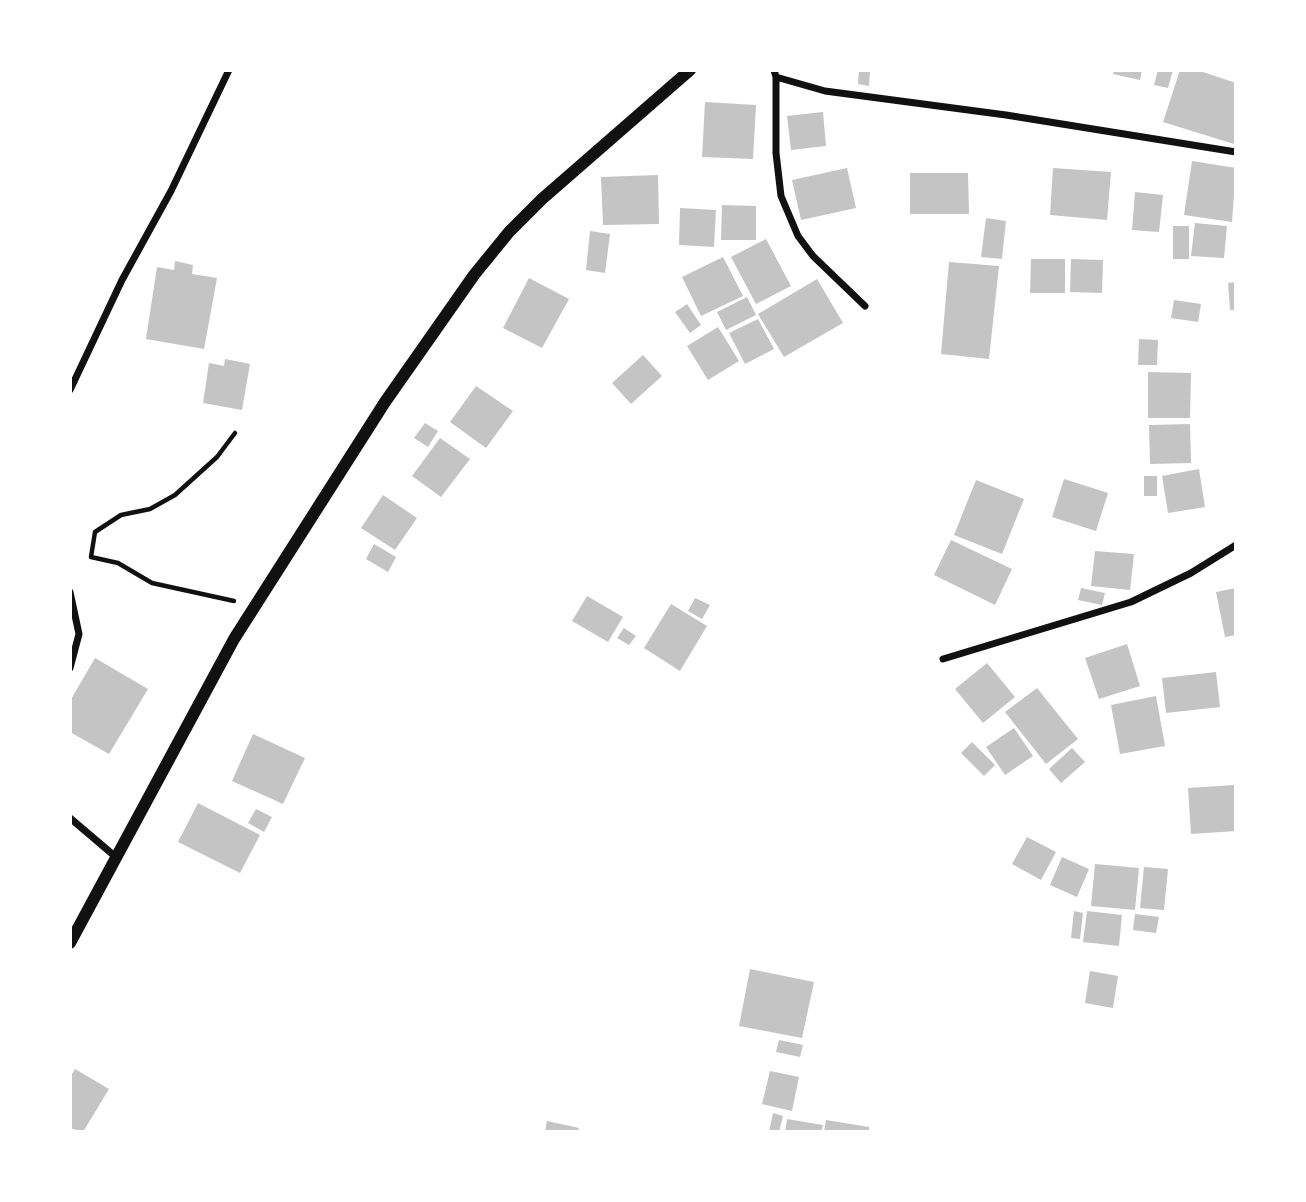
<!DOCTYPE html>
<style>
body{margin:0}
#map{position:relative;width:1306px;height:1202px;overflow:hidden;background:#fff;font-family:Karla,sans-serif}
canvas{display:block}
.frame{position:absolute;inset:0;border:72px solid #fff;pointer-events:none}
</style>
<div id="map">
<canvas width="1306" height="1202"></canvas>
<div class="frame"></div>
</div>
<script>
const ctx = document.querySelector('canvas').getContext('2d');
ctx.lineJoin = 'round';
function fillPath(path, color) {
  ctx.fillStyle = color;
  ctx.fill(path, 'evenodd');
}
function shape(rows) {
  const path = new Path2D();
  for (const r of rows) {
    path.moveTo(r[0], r[1]);
    for (let i = 2; i < r.length; i += 2) path.lineTo(r[i], r[i + 1]);
  }
  return path;
}
function trace(path, color, width, dash) {
  ctx.strokeStyle = color;
  ctx.lineWidth = width;
  ctx.lineCap = dash ? 'butt' : 'round';
  ctx.setLineDash(dash || []);
  ctx.stroke(path);
}
const building = shape([
 [859,70,870,71,869,86,858,84],
 [1114,70,1142,70,1140,80,1113,74],
 [1158,70,1173,70,1168,88,1154,85],
 [1180,70,1197,70,1236,83,1234,144,1163,122],
 [705,102,756,105,753,159,702,157],
 [823,112,826,146,791,150,787,116],
 [1192,161,1236,168,1232,222,1184,215],
 [847,168,856,208,801,220,792,180],
 [1053,168,1111,172,1107,220,1050,215],
 [910,173,968,173,969,214,910,214],
 [658,175,659,224,603,225,601,177],
 [1135,192,1163,195,1159,232,1132,230],
 [722,205,756,206,756,240,721,240],
 [680,208,716,210,714,247,679,245],
 [986,218,1006,221,1002,259,981,257],
 [1195,223,1227,226,1224,258,1191,256],
 [1173,226,1189,226,1189,259,1173,259],
 [590,231,610,234,605,273,586,270],
 [766,239,791,286,756,304,731,257],
 [723,257,743,296,701,316,682,277],
 [1031,259,1065,259,1065,293,1030,293],
 [1071,259,1103,260,1102,293,1070,292],
 [175,261,193,265,192,274,217,278,204,349,146,339,157,267,174,270],
 [949,262,999,266,989,359,941,354],
 [529,278,569,299,542,348,503,328],
 [817,279,843,323,784,357,758,314],
 [1236,282,1236,310,1230,310,1228,283],
 [747,297,756,315,726,330,717,312],
 [1174,300,1201,304,1198,322,1171,318],
 [687,304,701,325,690,333,675,312],
 [758,319,774,349,745,364,729,333],
 [718,327,739,361,708,380,687,346],
 [1139,339,1158,340,1157,365,1138,365],
 [643,355,662,376,631,404,612,383],
 [225,359,250,364,242,410,203,403,209,363,224,366],
 [1148,372,1191,373,1190,418,1148,418],
 [476,386,513,411,486,448,450,422],
 [425,423,438,431,428,447,414,438],
 [1190,424,1191,463,1150,464,1149,425],
 [440,438,470,459,441,497,412,476],
 [1199,469,1205,507,1168,513,1162,476],
 [1144,476,1157,476,1157,496,1144,496],
 [1064,479,1108,493,1096,531,1052,517],
 [976,480,1024,499,1002,554,954,535],
 [383,495,417,518,395,550,361,528],
 [951,540,1012,569,995,605,934,575],
 [374,544,396,557,388,572,366,559],
 [1095,551,1134,554,1130,590,1091,586],
 [1081,588,1105,593,1102,605,1078,600],
 [1236,588,1236,635,1225,637,1216,592],
 [587,596,623,617,608,642,572,621],
 [695,598,710,605,702,619,688,611],
 [671,604,707,626,680,671,644,648],
 [624,628,636,636,629,645,617,638],
 [1127,644,1140,686,1099,699,1085,658],
 [95,658,148,689,109,754,70,732,70,701],
 [987,663,1015,697,983,723,955,689],
 [1216,672,1220,707,1166,713,1162,678],
 [1037,688,1078,739,1046,764,1005,712],
 [1156,696,1165,746,1120,754,1111,705],
 [1014,728,1033,756,1005,775,986,747],
 [253,734,305,758,283,804,232,781],
 [972,742,995,765,984,776,961,753],
 [1072,748,1085,762,1061,783,1049,769],
 [1234,785,1236,831,1191,834,1188,788],
 [198,803,260,835,240,873,178,842],
 [256,809,272,817,264,832,248,823],
 [1027,837,1056,852,1041,880,1012,864],
 [1062,857,1089,869,1077,897,1050,885],
 [1095,864,1139,868,1135,910,1091,906],
 [1144,867,1168,869,1164,910,1140,908],
 [1074,911,1083,913,1080,939,1071,938],
 [1087,911,1122,915,1119,946,1083,942],
 [1135,914,1159,917,1156,933,1133,930],
 [750,969,814,982,802,1038,739,1026],
 [1090,971,1118,976,1113,1008,1085,1003],
 [779,1040,803,1045,800,1057,776,1052],
 [75,1069,109,1089,83,1132,70,1128,70,1077],
 [770,1071,799,1077,792,1111,762,1104],
 [773,1113,783,1116,779,1132,769,1132],
 [787,1119,823,1125,821,1132,785,1132],
 [826,1120,869,1127,869,1132,824,1132],
 [547,1121,579,1128,578,1132,545,1132]
]);
const path = shape([
 [234,601,152,583,118,563,91,557,95,532,121,515,150,509,175,495,217,457,235,433]
]);
const minor = shape([
 [774,70,776,77,825,91,1006,115,1236,152],
 [776,77,776,153,781,196,798,236,813,256,865,306],
 [70,390,122,280,171,191,229,70],
 [70,592,79,634,70,668],
 [943,659,1131,602,1191,573,1236,545],
 [70,818,117,858]
]);
const tertiary = shape([
 [70,943,234,639,385,402,474,275,509,232,542,199,690,70]
]);
fillPath(building, '#c4c4c4');
trace(path, '#111', 4.5);
trace(minor, '#111', 7);
trace(tertiary, '#111', 12);
</script>
